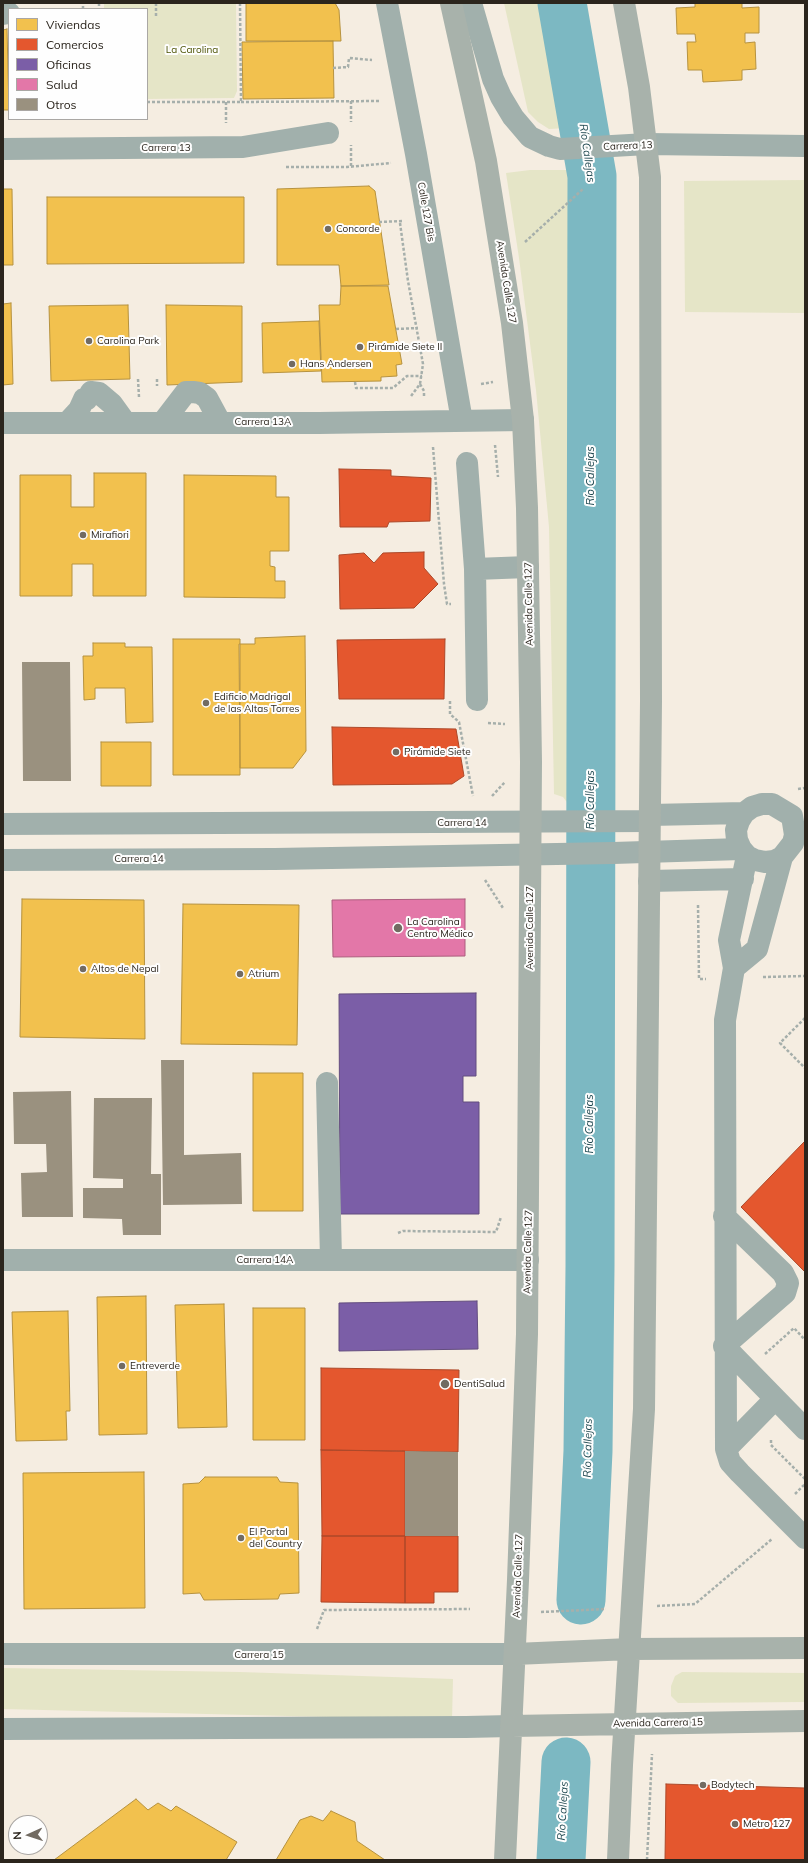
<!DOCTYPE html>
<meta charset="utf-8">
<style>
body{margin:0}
#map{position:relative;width:808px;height:1863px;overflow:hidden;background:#f5ede1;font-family:Mulish,sans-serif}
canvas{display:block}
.frame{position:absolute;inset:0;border:4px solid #2b251d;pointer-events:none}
.legend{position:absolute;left:8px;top:8px;width:140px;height:112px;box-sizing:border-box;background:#fefefe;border:1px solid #aaa7a4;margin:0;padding:5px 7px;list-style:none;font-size:12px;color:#2b251d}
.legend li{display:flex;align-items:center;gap:8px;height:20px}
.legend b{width:20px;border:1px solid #aaa7a4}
.north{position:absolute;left:8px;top:1815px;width:40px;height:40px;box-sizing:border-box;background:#fefefe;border:1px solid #aaa7a4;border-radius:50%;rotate:267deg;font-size:11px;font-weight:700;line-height:16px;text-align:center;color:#2b251d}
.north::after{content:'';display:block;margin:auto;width:14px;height:18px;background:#726b62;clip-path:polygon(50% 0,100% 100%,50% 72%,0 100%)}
</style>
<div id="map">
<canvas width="808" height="1863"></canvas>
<div class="frame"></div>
<ul class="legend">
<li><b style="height:11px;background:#f2c14e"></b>Viviendas</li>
<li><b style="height:11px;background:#e4572e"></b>Comercios</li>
<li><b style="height:11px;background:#7b5ea7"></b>Oficinas</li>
<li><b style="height:11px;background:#e377a8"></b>Salud</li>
<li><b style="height:11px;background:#9a917f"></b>Otros</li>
</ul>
<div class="north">N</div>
</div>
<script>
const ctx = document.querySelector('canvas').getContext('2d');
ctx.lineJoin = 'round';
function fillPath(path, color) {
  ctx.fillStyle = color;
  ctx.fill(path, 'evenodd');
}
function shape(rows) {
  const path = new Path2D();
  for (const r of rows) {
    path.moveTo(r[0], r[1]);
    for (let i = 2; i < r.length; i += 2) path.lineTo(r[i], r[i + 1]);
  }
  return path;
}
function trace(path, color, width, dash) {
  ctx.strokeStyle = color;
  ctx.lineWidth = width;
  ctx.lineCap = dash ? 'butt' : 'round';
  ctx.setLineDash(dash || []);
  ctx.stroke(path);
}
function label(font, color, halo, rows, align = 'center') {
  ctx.font = font + ' Mulish,sans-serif';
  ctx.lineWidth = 4;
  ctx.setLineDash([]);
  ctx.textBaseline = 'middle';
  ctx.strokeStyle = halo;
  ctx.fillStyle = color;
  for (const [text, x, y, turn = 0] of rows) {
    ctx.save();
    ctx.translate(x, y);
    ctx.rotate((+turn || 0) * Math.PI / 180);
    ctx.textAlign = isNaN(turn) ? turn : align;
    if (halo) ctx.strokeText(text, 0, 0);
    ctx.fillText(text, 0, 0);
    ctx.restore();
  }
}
const green = shape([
 [104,3,236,3,237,91,234,98,147,99,147,9,104,9],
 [504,3,549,3,556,38,568,128,549,129,538,122,528,112],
 [530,170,569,170,571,361,569,805,563,797,554,794,549,527,536,390,519,258,506,173],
 [805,180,805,313,685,312,684,181],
 [3,1668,240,1672,453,1679,452,1720,3,1709],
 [682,1672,805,1673,805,1702,678,1703,671,1696,671,1686,675,1676]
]);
const homes = shape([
 [246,3,335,3,339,10,341,41,246,41,246,3],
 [695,3,742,3,742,8,759,7,759,33,745,33,745,43,755,42,756,69,742,70,742,80,703,82,702,70,688,70,687,42,696,42,695,34,677,34,676,8,695,7,695,3],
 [7,29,9,110,3,110,3,30,7,29],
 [333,41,334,98,243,99,242,42,333,41],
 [369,186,375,191,389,285,341,286,339,265,277,265,277,189,369,186],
 [3,189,12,189,13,265,3,265,3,189],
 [47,197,244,197,244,263,47,264,47,197],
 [341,286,388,286,402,364,396,365,397,376,381,377,381,381,322,382,319,305,340,305,341,286],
 [11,303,13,384,3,385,3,304,11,303],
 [128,305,130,379,51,381,49,306,128,305],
 [166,305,242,306,242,382,167,385,166,305],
 [319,321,321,371,263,373,262,323,319,321],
 [94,473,146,473,146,596,93,596,93,564,72,564,72,596,20,596,20,475,71,475,71,507,94,507,94,473],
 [184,475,276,476,276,497,289,497,289,551,270,551,270,566,275,567,275,581,285,581,285,598,184,597,184,475],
 [305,636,306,751,293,768,240,768,239,644,255,644,255,638,305,636],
 [173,639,240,639,240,775,173,775,173,639],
 [93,643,125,643,125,647,152,647,153,722,126,723,125,688,95,688,95,699,84,700,83,656,93,656,93,643],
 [101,742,151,742,151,786,101,786,101,742],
 [22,899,144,900,145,1039,20,1037,22,899],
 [183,904,299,905,297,1045,181,1044,183,904],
 [253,1073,303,1073,303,1211,253,1211,253,1073],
 [146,1296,147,1434,99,1435,97,1297,146,1296],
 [224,1304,227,1427,178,1428,175,1305,224,1304],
 [253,1308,305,1308,305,1440,253,1440,253,1308],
 [68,1311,70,1411,66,1411,67,1440,16,1441,12,1312,68,1311],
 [144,1472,145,1608,24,1609,23,1473,144,1472],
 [205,1477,277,1477,280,1482,298,1483,299,1593,280,1594,278,1599,204,1600,200,1593,183,1594,183,1484,199,1483,205,1477],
 [136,1799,148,1810,158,1803,171,1811,176,1806,237,1842,226,1860,54,1860,136,1799],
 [331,1811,355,1822,357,1841,385,1860,276,1860,300,1820,311,1816,323,1821,331,1811]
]);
const shops = shape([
 [339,469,391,470,391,476,431,478,430,521,389,522,387,527,340,527,339,469],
 [424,552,424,568,438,584,414,608,340,609,339,555,364,553,374,563,383,553,424,552],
 [445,639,444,699,339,699,337,640,445,639],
 [332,727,456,729,464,776,452,784,333,785,332,727],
 [805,1141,805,1272,741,1207,805,1141],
 [321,1368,459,1370,458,1452,321,1450,321,1368],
 [321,1450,405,1451,405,1536,322,1536,321,1450],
 [322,1536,405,1536,405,1603,321,1602,322,1536],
 [405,1536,458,1536,458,1592,434,1592,434,1603,405,1603,405,1536],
 [666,1784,805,1788,805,1860,665,1860,666,1784]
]);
const offices = shape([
 [476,993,476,1076,463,1076,463,1102,479,1102,479,1214,340,1214,339,994,476,993],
 [477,1301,478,1349,339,1351,339,1303,477,1301]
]);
const health = shape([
 [465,899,465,956,333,957,332,900,465,899]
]);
const river = shape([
 [562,3,592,176,590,1267,588,1451,581,1600],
 [561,1860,566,1762]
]);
const building = shape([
 [22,662,70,662,71,781,23,781],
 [161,1060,184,1060,184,1155,241,1153,242,1204,163,1205],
 [71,1091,73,1217,22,1217,21,1173,47,1172,46,1144,14,1144,13,1092],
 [94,1098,152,1098,151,1174,161,1174,161,1235,123,1235,122,1219,83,1218,83,1188,123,1188,123,1179,93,1178],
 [405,1451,458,1452,458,1536,405,1536]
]);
const path = shape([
 [99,3,99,9],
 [156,3,156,17],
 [83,9,83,3],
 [333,68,348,67,349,58,372,60],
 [351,101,351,122],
 [147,102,241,102,240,3],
 [226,102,226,123],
 [241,102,380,101],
 [351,166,351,145],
 [286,167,347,167,391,163],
 [379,222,403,221],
 [400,223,408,281,423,364,420,384,411,396],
 [525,242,583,189],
 [396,329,418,328],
 [138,379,139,397],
 [157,379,157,386],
 [355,382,356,388,393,388,407,376,422,376],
 [420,384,424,391,424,397],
 [481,384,493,382],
 [495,445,498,477],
 [433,447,444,584,447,604,451,604],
 [450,701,450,714,459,722,473,796],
 [488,723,505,724],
 [798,789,805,788],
 [492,796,505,782],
 [485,880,503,908],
 [698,905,699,979,706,979],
 [763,977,805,976],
 [805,1018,780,1043,805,1068],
 [398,1233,403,1231,496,1232,501,1217],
 [765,1354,794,1328,805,1340],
 [771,1440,771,1445,805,1479],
 [795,1494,805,1484],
 [657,1606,695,1604,772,1539],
 [541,1612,606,1609],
 [317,1629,324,1610,470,1609],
 [647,1860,652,1754]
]);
const minor = shape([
 [387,3,416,154,462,421],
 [471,3,493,79,501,97,513,117,530,137,549,146,560,149,647,144,805,146],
 [3,14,9,13],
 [3,149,243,147,328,133],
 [163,422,186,392,193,392,200,393,207,398,220,422],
 [3,423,319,423,523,420],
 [67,423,79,410,84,399,87,399,91,392,99,393,112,404,125,422],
 [467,463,475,569,477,700],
 [475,569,528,567],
 [762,804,772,804,792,816,795,835,793,843,782,857,774,861,765,862,755,860,747,856,741,849,737,840,736,830,739,821,744,813,752,807,762,804],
 [650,815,744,813],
 [3,824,650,821],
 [747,856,729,940,734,968,725,1020,726,1449,730,1462,740,1473,805,1538],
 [3,860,275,859,613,853,741,849],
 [649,881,743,879],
 [734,968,757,949,782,857],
 [327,1083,331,1260],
 [3,1260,528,1260],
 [724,1346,785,1293,788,1283,783,1273,724,1216],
 [724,1346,805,1429],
 [726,1449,775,1399],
 [3,1654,515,1654],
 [3,1729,466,1727,511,1726]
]);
const major = shape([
 [451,3,486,161,512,323,523,420,527,508,531,762,527,1334,518,1580,505,1860],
 [515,1654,630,1649,805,1648],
 [511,1726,805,1721],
 [618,1860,622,1765,644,1409,651,701,650,177,639,87,624,3]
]);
const markers = [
 [328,229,4,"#726b62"],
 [89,341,4,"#726b62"],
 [360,347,4,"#726b62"],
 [292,364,4,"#726b62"],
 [83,535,4,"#726b62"],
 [206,703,4,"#726b62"],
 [396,752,4,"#726b62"],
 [398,928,5,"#726b62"],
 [83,969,4,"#726b62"],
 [240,974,4,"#726b62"],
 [122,1366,4,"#726b62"],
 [445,1384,5,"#726b62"],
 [241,1538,4,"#726b62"],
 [703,1785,4,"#726b62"],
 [735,1824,4,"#726b62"]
];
const parkNames = [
 ["La Carolina",192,50]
];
const streetNames = [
 ["Carrera 13",628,146,-2],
 ["Carrera 13",166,148],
 ["Calle 127 Bis",426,212,80],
 ["Avenida Calle 127",506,282,81],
 ["Carrera 13A",263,422],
 ["Avenida Calle 127",529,604,-91],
 ["Carrera 14",462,823],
 ["Carrera 14",139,859],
 ["Avenida Calle 127",530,928,-90],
 ["Avenida Calle 127",528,1252,-89],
 ["Carrera 14A",265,1260],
 ["Avenida Calle 127",518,1576,-88],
 ["Carrera 15",259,1655],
 ["Avenida Carrera 15",658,1723,-1]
];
const poiNames = [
 ["Concorde",336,229],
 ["Carolina Park",97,341],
 ["Pirámide Siete II",368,347],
 ["Hans Andersen",300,364],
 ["Mirafiori",91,535],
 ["Edificio Madrigal",214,697],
 ["de las Altas Torres",214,709],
 ["Pirámide Siete",404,752],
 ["La Carolina",407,922],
 ["Centro Médico",407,934],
 ["Altos de Nepal",91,969],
 ["Atrium",248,974],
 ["Entreverde",130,1366],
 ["DentiSalud",454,1384],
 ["El Portal",249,1532],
 ["del Country",249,1544],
 ["Bodytech",711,1785],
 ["Metro 127",743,1824]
];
const waterNames = [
 ["Río Callejas",587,153,82],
 ["Río Callejas",591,476,-90],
 ["Río Callejas",591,800,-90],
 ["Río Callejas",590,1124,-90],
 ["Río Callejas",588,1448,-89],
 ["Río Callejas",563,1811,-87]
];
fillPath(green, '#e5e5c7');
fillPath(homes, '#f2c14e');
trace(homes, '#b6923f', 1);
fillPath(shops, '#e4572e');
trace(shops, '#ac4829', 1);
fillPath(offices, '#7b5ea7');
trace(offices, '#634d7e', 1);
fillPath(health, '#e377a8');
trace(health, '#ac5e7e', 1);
trace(river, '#7cb8c2', 49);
fillPath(building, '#9a917f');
trace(path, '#a6afab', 2.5, [3, 2]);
trace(minor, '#a1b0ac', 22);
trace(major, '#a8b2ab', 22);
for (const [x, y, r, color] of markers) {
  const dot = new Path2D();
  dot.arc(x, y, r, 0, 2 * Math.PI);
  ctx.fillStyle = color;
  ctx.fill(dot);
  trace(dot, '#fefefe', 1.5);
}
label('10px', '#4b5100', '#fefefe', parkNames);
label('10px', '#2b251d', '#fefefe', streetNames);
label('10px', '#2b251d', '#fefefe', poiNames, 'left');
label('italic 11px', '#1e474f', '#fefefe', waterNames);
</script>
